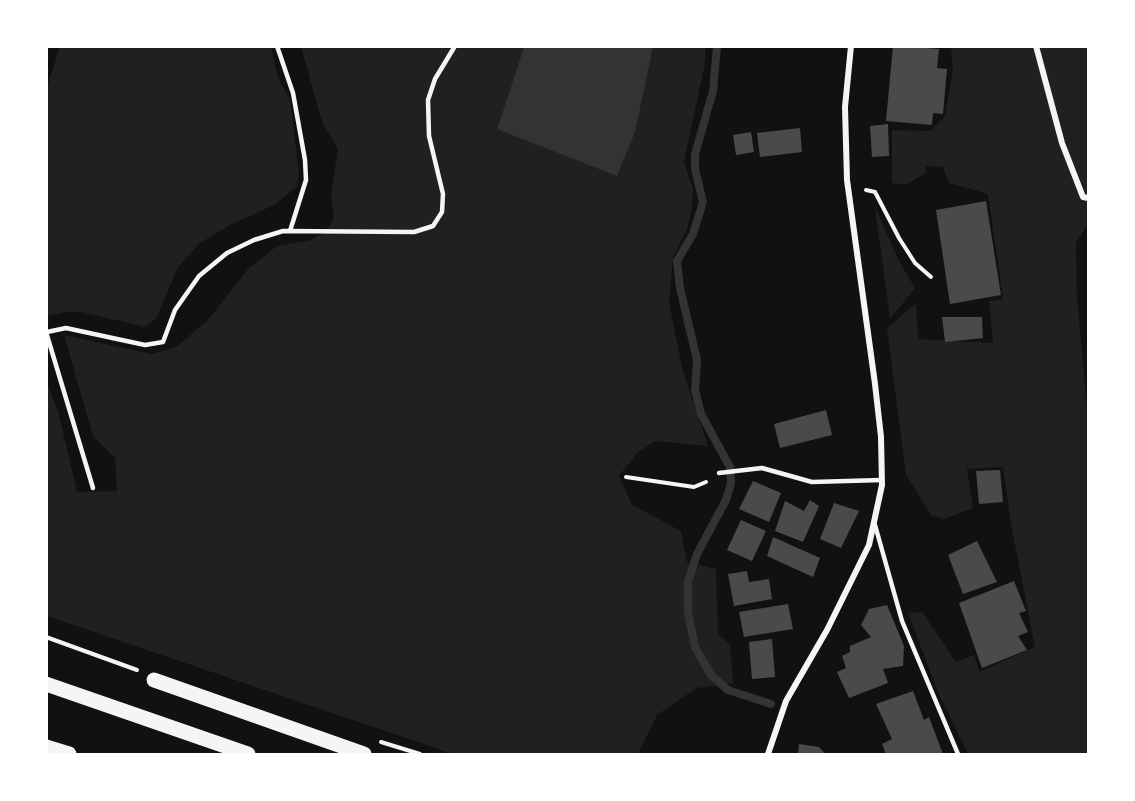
<!DOCTYPE html>
<style>
body{margin:0}
#map{position:relative;width:1135px;height:801px;overflow:hidden;background:#111;font-family:Inter,sans-serif}
canvas{display:block}
.frame{position:absolute;inset:0;border:48px solid #fff;pointer-events:none}
</style>
<div id="map">
<canvas width="1135" height="801"></canvas>
<div class="frame"></div>
</div>
<script>
const ctx = document.querySelector('canvas').getContext('2d');
ctx.lineJoin = 'round';
function fillPath(path, color) {
  ctx.fillStyle = color;
  ctx.fill(path, 'evenodd');
}
function shape(rows) {
  const path = new Path2D();
  for (const r of rows) {
    path.moveTo(r[0], r[1]);
    for (let i = 2; i < r.length; i += 2) path.lineTo(r[i], r[i + 1]);
  }
  return path;
}
function trace(path, color, width, dash) {
  ctx.strokeStyle = color;
  ctx.lineWidth = width;
  ctx.lineCap = dash ? 'butt' : 'round';
  ctx.setLineDash(dash || []);
  ctx.stroke(path);
}
const green = shape([
 [60,47,271,47,278,78,290,100,299,173,297,187,274,205,230,225,200,243,178,267,156,319,145,327,82,312,67,312,47,316,46,90],
 [301,47,524,47,497,129,653,54,653,47,705,47,705,63,684,162,693,189,692,208,687,229,673,258,669,302,683,372,708,446,655,441,637,453,619,476,632,505,681,531,687,562,716,569,718,634,730,644,733,683,697,688,657,715,638,754,453,754,47,616,46,379,59,415,77,492,117,491,115,458,93,436,64,335,152,354,176,347,207,321,248,269,277,246,311,240,326,231,334,219,331,194,338,149,322,122],
 [951,47,1088,47,1088,224,1076,243,1077,296,1088,418,1088,754,968,754,938,692,908,613,922,612,956,662,974,655,979,672,1035,647,1011,524,1003,467,967,469,973,508,944,519,931,515,906,475,887,328,916,303,918,339,993,343,989,301,1003,299,988,194,949,183,943,167,926,166,925,173,906,185,892,183,892,130,930,131,945,116,953,70],
 [875,207,898,259,915,288,890,319]
]);
const water = shape([
 [524,47,653,47,635,132,617,176,497,129]
]);
const stream = shape([
 [717,46,713,91,695,154,695,169,703,202,693,234,677,261,680,288,697,360,695,390,701,414,730,467,731,483,726,500,697,554,688,582,688,612,695,647,711,675,728,690,771,704]
]);
const building = shape([
 [893,46,939,49,937,68,947,69,943,114,933,113,932,125,886,121],
 [888,124,889,156,872,157,870,126],
 [800,128,802,152,760,157,757,133],
 [751,132,754,152,736,155,733,135],
 [986,201,1001,295,950,304,936,210],
 [942,317,982,317,983,338,945,342],
 [826,410,832,435,780,448,774,424],
 [1000,470,1003,502,979,504,976,471],
 [753,481,781,493,769,522,739,509],
 [810,500,819,506,803,542,775,531,785,501,804,511],
 [834,503,859,511,841,548,820,539],
 [741,520,766,531,752,561,727,550],
 [773,537,820,558,813,577,767,556],
 [977,541,997,582,963,594,948,555],
 [747,571,749,582,769,579,772,599,734,606,728,574],
 [1014,581,1026,611,1019,613,1028,632,1018,636,1027,650,982,668,959,603],
 [788,604,793,629,744,637,739,612],
 [887,605,904,646,903,666,883,669,888,683,849,698,837,672,846,668,842,656,850,652,850,646,871,637,861,625,869,609],
 [772,639,775,677,752,679,749,642],
 [913,691,924,720,929,717,943,754,886,754,882,744,892,739,876,704],
 [799,744,819,747,825,754,798,754]
]);
const path = shape([
 [866,190,875,192,899,238,915,263,931,277],
 [626,477,694,487,706,482],
 [46,637,137,670],
 [381,742,420,754]
]);
const service = shape([
 [277,46,293,93,305,160,306,180,290,231],
 [46,332,93,488],
 [47,332,66,328,145,345,163,342,175,310,199,276,227,253,254,240,283,231,414,232,433,226,442,212,443,194,429,136,428,100,435,79,455,46],
 [719,473,762,468,812,482,882,480],
 [875,525,902,621,958,754]
]);
const minor = shape([
 [1036,46,1062,143,1083,197,1088,198],
 [768,754,786,701,827,630,869,545,882,485,881,437,875,384,847,180,845,107,851,46]
]);
const primary = shape([
 [154,680,364,754],
 [46,684,248,754],
 [46,747,69,754]
]);
fillPath(green, '#202020');
fillPath(water, '#333');
trace(stream, '#333', 8);
fillPath(building, '#4a4a4a');
trace(path, '#f5f5f5', 4);
trace(service, '#f5f5f5', 4.5);
trace(minor, '#f5f5f5', 6);
trace(primary, '#f5f5f5', 15);
</script>
